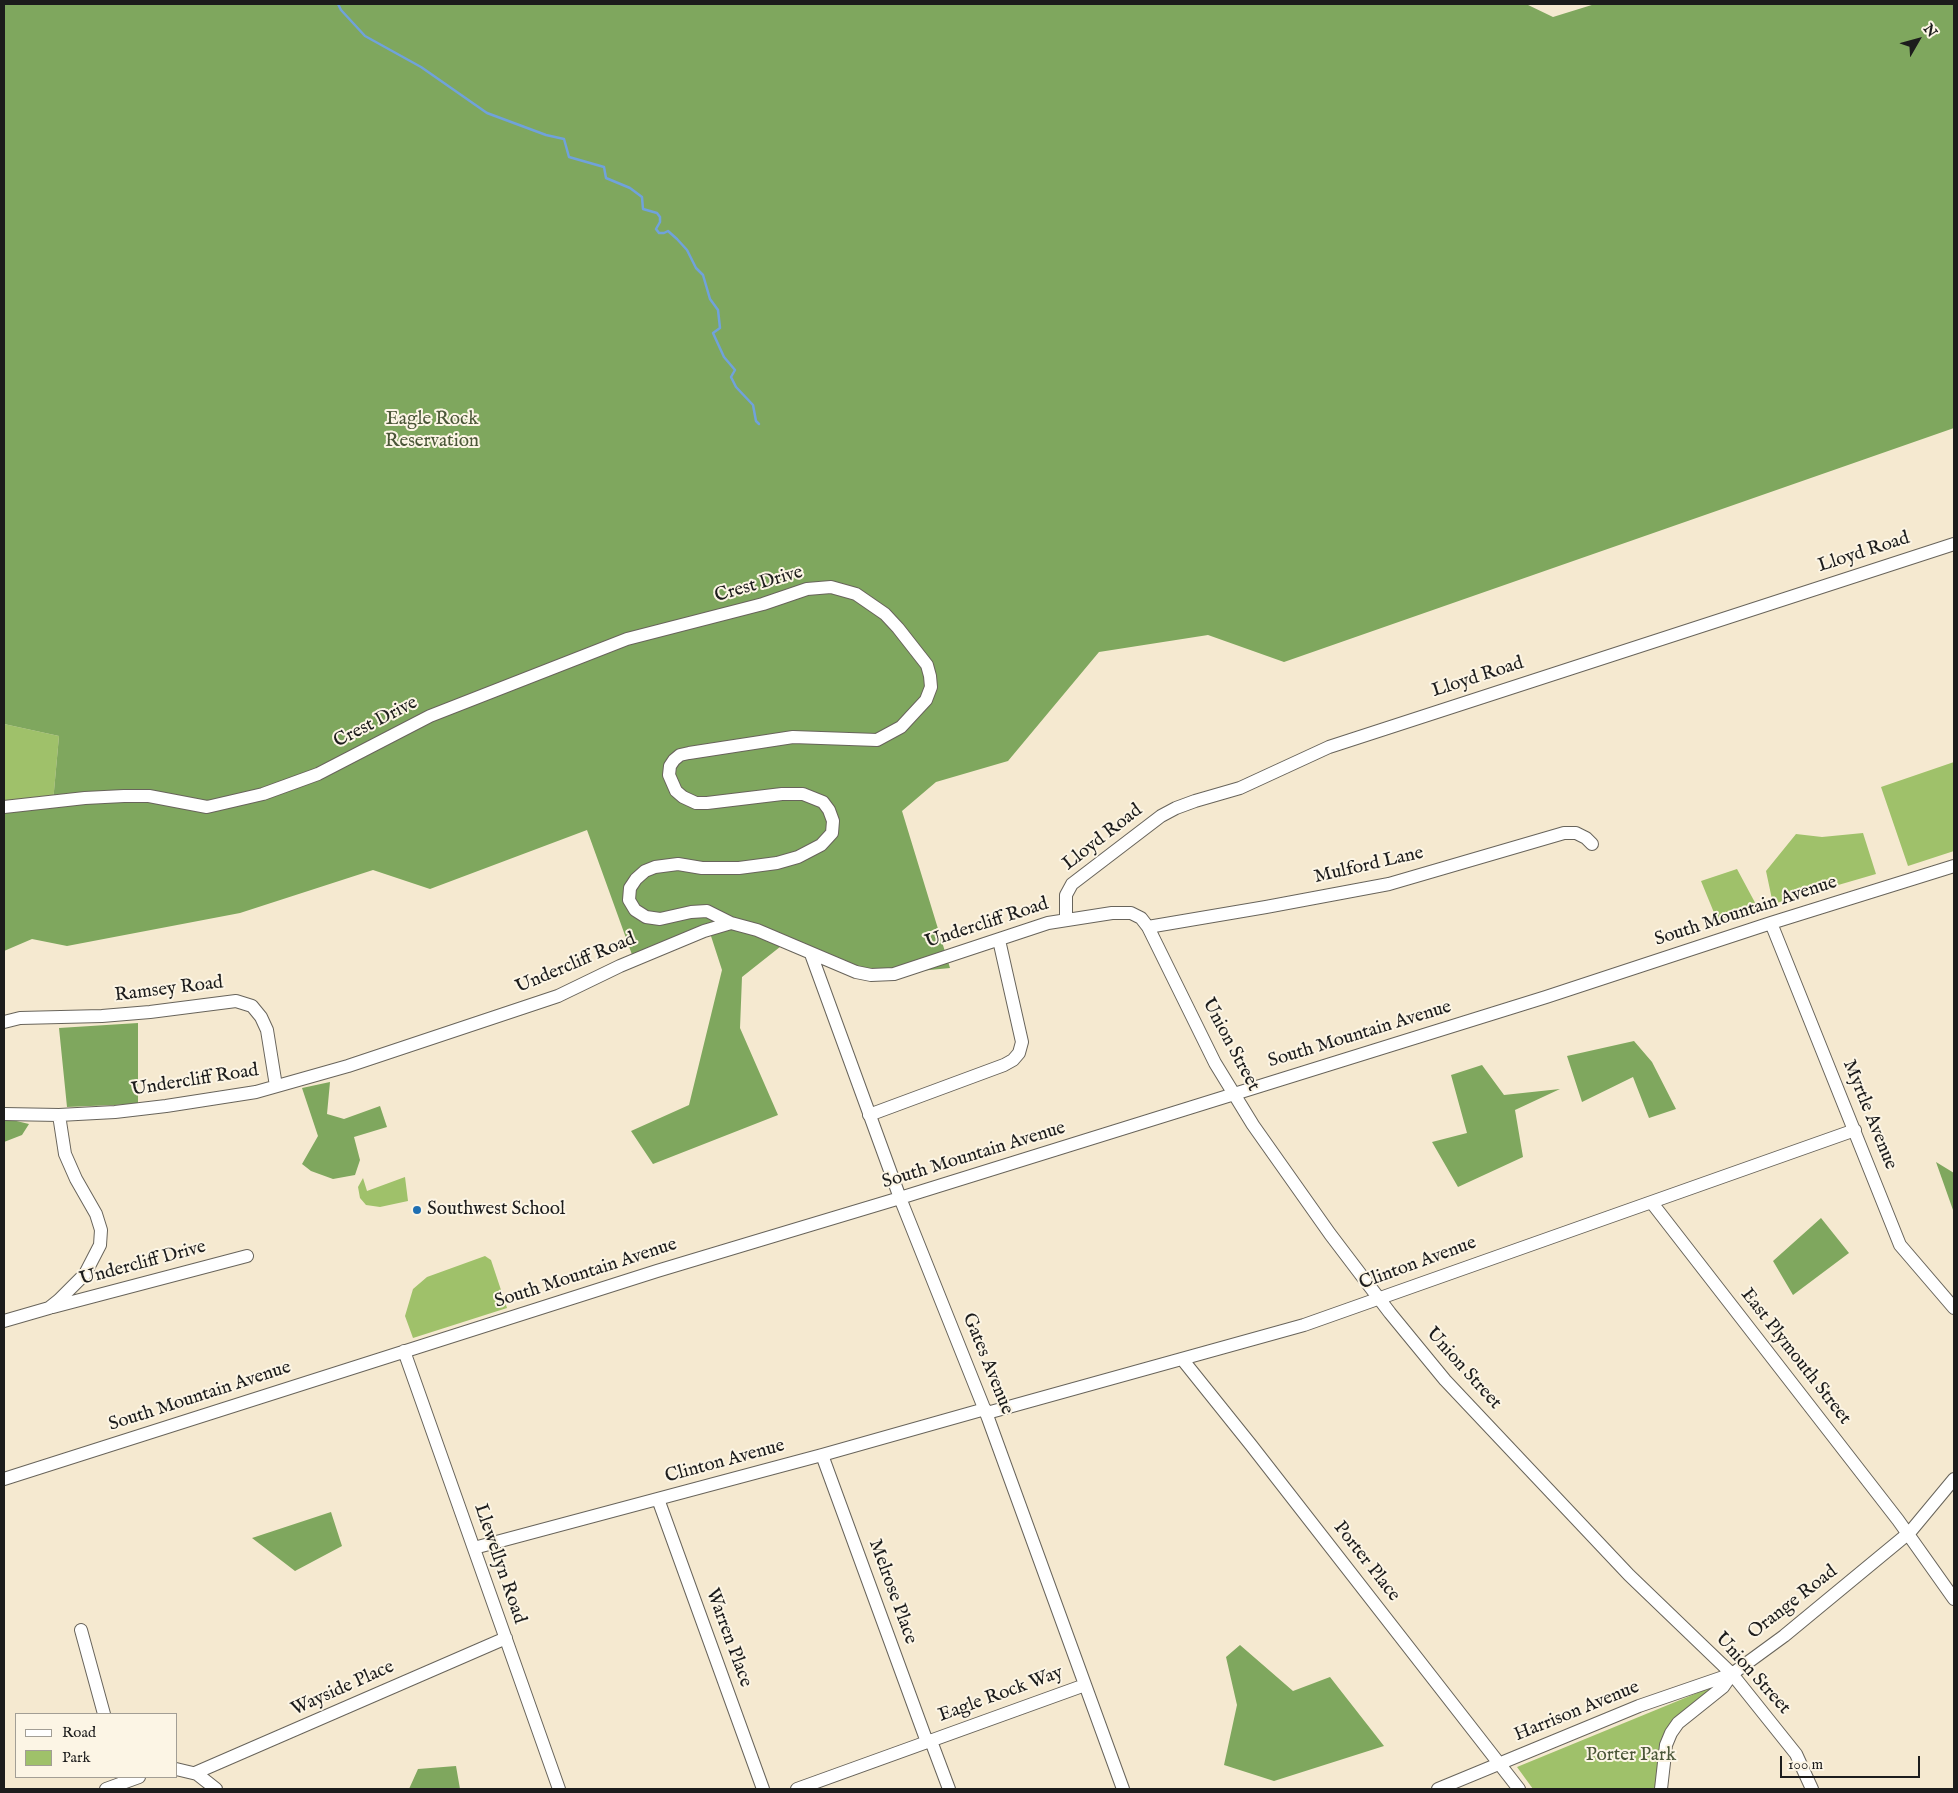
<!DOCTYPE html>
<style>
body{margin:0}
#map{position:relative;width:1958px;height:1793px;overflow:hidden;background:#f5e9d0;font-family:"IM FELL English",serif}
canvas{display:block}
.frame{position:absolute;inset:0;border:5px solid #1c1c1c;pointer-events:none}
.legend{position:absolute;left:15px;top:1713px;width:162px;height:65px;box-sizing:border-box;background:#fcf5e5;border:1px solid #a29e95;margin:0;padding:6px 9px;list-style:none;font-size:15px;color:#1c1c1c}
.legend li{display:flex;align-items:center;gap:10px;height:25px}
.legend b{width:25px;border:1px solid #a29e95}
.north{position:absolute;left:1893px;top:15px;width:50px;height:50px;-webkit-text-stroke:4px #fcf5e5;paint-order:stroke;rotate:52deg;font-size:14px;font-weight:700;line-height:20px;text-align:center;color:#1c1c1c}
.north::after{content:'';display:block;margin:auto;width:18px;height:22px;background:#1c1c1c;clip-path:polygon(50% 0,100% 100%,50% 72%,0 100%)}
.scale{position:absolute;left:1780px;top:1756px;width:140px;height:22px;box-sizing:border-box;border:2px solid #1c1c1c;border-top:0;padding-left:6px;font-size:15px;line-height:18px;white-space:nowrap;color:#1c1c1c;-webkit-text-stroke:4px #fcf5e5;paint-order:stroke}
</style>
<div id="map">
<canvas width="1958" height="1793"></canvas>
<div class="frame"></div>
<ul class="legend">
<li><b style="height:6px;background:#fff"></b>Road</li>
<li><b style="height:14px;background:#9fc16a"></b>Park</li>
</ul>
<div class="north">N</div>
<div class="scale">100 m</div>
</div>
<script>
const ctx = document.querySelector('canvas').getContext('2d');
ctx.lineJoin = 'round';
function fillPath(path, color) {
  ctx.fillStyle = color;
  ctx.fill(path, 'evenodd');
}
function shape(rows) {
  const path = new Path2D();
  for (const r of rows) {
    path.moveTo(r[0], r[1]);
    for (let i = 2; i < r.length; i += 2) path.lineTo(r[i], r[i + 1]);
  }
  return path;
}
function trace(path, color, width, dash) {
  ctx.strokeStyle = color;
  ctx.lineWidth = width;
  ctx.lineCap = dash ? 'butt' : 'round';
  ctx.setLineDash(dash || []);
  ctx.stroke(path);
}
function label(font, color, halo, rows, align = 'center') {
  ctx.font = font + ' "IM FELL English",serif';
  ctx.lineWidth = 4;
  ctx.setLineDash([]);
  ctx.textBaseline = 'middle';
  ctx.strokeStyle = halo;
  ctx.fillStyle = color;
  for (const [text, x, y, turn = 0] of rows) {
    ctx.save();
    ctx.translate(x, y);
    ctx.rotate((+turn || 0) * Math.PI / 180);
    ctx.textAlign = isNaN(turn) ? turn : align;
    if (halo) ctx.strokeText(text, 0, 0);
    ctx.fillText(text, 0, 0);
    ctx.restore();
  }
}
const green = shape([
 [4,724,59,736,53,802,4,809],
 [1954,762,1954,851,1908,866,1881,787],
 [1863,833,1876,874,1773,904,1766,871,1796,834,1822,837],
 [1737,869,1759,910,1717,920,1701,881],
 [405,1177,408,1201,380,1207,366,1205,360,1198,358,1187,363,1178,367,1191],
 [485,1256,491,1260,507,1308,413,1338,405,1316,413,1289,427,1277],
 [1719,1684,1678,1723,1661,1789,1533,1789,1517,1767]
]);
const forest = shape([
 [4,4,1526,4,1553,17,1595,4,1954,4,1954,428,1284,662,1208,635,1099,652,1008,761,936,782,902,811,950,968,869,976,790,939,742,977,740,1028,778,1115,653,1164,631,1131,689,1105,722,970,710,933,635,963,587,830,430,889,373,870,240,913,67,946,32,939,4,951,4,809,53,802,59,736,4,724],
 [138,1023,138,1104,67,1107,59,1028],
 [1634,1041,1652,1062,1676,1109,1649,1118,1633,1077,1582,1102,1567,1056],
 [1482,1065,1504,1095,1560,1089,1515,1110,1523,1157,1458,1187,1432,1142,1467,1133,1451,1075],
 [330,1082,327,1114,344,1119,380,1106,387,1127,354,1137,360,1160,355,1175,333,1179,311,1171,302,1164,318,1136,302,1088],
 [4,1118,29,1124,22,1135,4,1142],
 [1936,1162,1954,1173,1954,1210,1953,1210],
 [1821,1218,1849,1253,1793,1295,1773,1261],
 [331,1512,342,1546,295,1571,252,1538],
 [1240,1645,1293,1691,1330,1677,1384,1746,1274,1781,1224,1765,1237,1705,1226,1657],
 [456,1766,460,1789,409,1789,418,1769]
]);
const stream = shape([
 [338,4,341,10,365,36,421,67,487,113,546,135,564,139,569,157,604,167,606,178,630,188,642,197,643,209,657,213,660,217,660,222,656,229,659,233,664,233,668,231,677,239,687,250,696,268,703,275,710,299,718,310,720,328,713,333,724,357,735,370,731,377,736,387,753,405,756,421,759,424]
]);
const minor = shape([
 [4,807,85,798,124,796,149,796,207,807,263,794,318,774,430,716,627,639,763,604,807,589,831,587,856,594,885,614,898,628,927,665,930,676,931,687,926,700,901,727,877,740,793,737,689,753,680,755,674,760,670,766,669,775,676,791,683,797,696,803,707,803,782,794,803,794,823,802,829,810,833,821,832,833,821,845,798,857,777,863,739,868,702,868,678,864,655,867,645,871,636,879,630,888,629,900,635,910,646,917,660,919,691,912,707,911,731,923],
 [1066,919,1066,895,1072,884,1161,816,1176,808,1195,801,1240,788,1329,747,1954,544],
 [1771,923,1900,1245,1954,1308],
 [1148,927,1266,907,1389,884,1564,833,1576,833,1586,838,1592,844],
 [811,954,900,1198,988,1418,1123,1789],
 [4,1022,20,1018,102,1016,150,1012,236,1001,252,1006,261,1017,267,1030,276,1086],
 [4,1114,59,1115,115,1112,166,1106,256,1092,348,1066,558,996,620,966,704,931,731,923,757,930,856,972,871,975,894,974,1048,923,1112,913,1131,913,1141,918,1148,927,1215,1063,1253,1125,1330,1234,1390,1313,1445,1380,1629,1575,1732,1674,1796,1754,1812,1789],
 [869,1115,1004,1065,1013,1060,1019,1053,1022,1042,999,940],
 [1652,1203,1898,1520,1954,1599],
 [53,1307,247,1256],
 [4,1321,49,1308,59,1300,85,1274,100,1245,101,1230,96,1214,76,1179,65,1154,59,1115],
 [404,1351,559,1789],
 [1182,1359,1251,1445,1519,1789],
 [987,1413,1304,1325,1855,1130],
 [822,1455,927,1742],
 [4,1479,657,1271,900,1198,1546,997,1771,923,1954,866],
 [658,1499,763,1789],
 [474,1548,822,1455,985,1409],
 [81,1630,104,1714],
 [931,1741,949,1789],
 [176,1769,197,1774,216,1789],
 [195,1773,506,1638],
 [106,1789,139,1777],
 [797,1789,1085,1685],
 [1438,1789,1639,1706,1732,1674],
 [1661,1789,1666,1745,1671,1733,1678,1723,1723,1687,1732,1674,1784,1636,1910,1532,1954,1479]
]);
const markers = [
 [417,1210,5,"#1f6fb2"]
];
const parkNames = [
 ["Eagle Rock",432,420],
 ["Reservation",432,442],
 ["Porter Park",1631,1756]
];
const streetNames = [
 ["Lloyd Road",1864,553,-18],
 ["Crest Drive",759,585,-16],
 ["Lloyd Road",1478,678,-18],
 ["Crest Drive",376,723,-27],
 ["Lloyd Road",1103,838,-38],
 ["Mulford Lane",1369,866,-13],
 ["South Mountain Avenue",1746,912,-18],
 ["Undercliff Road",987,924,-18],
 ["Undercliff Road",576,964,-23],
 ["Ramsey Road",169,990,-7],
 ["South Mountain Avenue",1360,1035,-17],
 ["Union Street",1230,1045,62],
 ["Undercliff Road",195,1081,-9],
 ["Myrtle Avenue",1869,1115,68],
 ["South Mountain Avenue",974,1156,-17],
 ["Undercliff Drive",143,1264,-15],
 ["Clinton Avenue",1418,1264,-20],
 ["South Mountain Avenue",586,1274,-18],
 ["East Plymouth Street",1795,1357,52],
 ["Gates Avenue",987,1364,68],
 ["Union Street",1463,1369,48],
 ["South Mountain Avenue",200,1397,-18],
 ["Clinton Avenue",725,1462,-15],
 ["Porter Place",1366,1562,52],
 ["Llewellyn Road",499,1564,71],
 ["Melrose Place",892,1592,70],
 ["Orange Road",1793,1603,-38],
 ["Warren Place",728,1638,70],
 ["Union Street",1752,1674,48],
 ["Wayside Place",343,1689,-24],
 ["Eagle Rock Way",1001,1695,-20],
 ["Harrison Avenue",1577,1712,-22]
];
const poiNames = [
 ["Southwest School",427,1210]
];
fillPath(green, '#9fc16a');
fillPath(forest, '#7fa75e');
trace(stream, '#70a2db', 2.5);
trace(minor, '#68645b', 14);
trace(minor, '#fff', 12);
for (const [x, y, r, color] of markers) {
  const dot = new Path2D();
  dot.arc(x, y, r, 0, 2 * Math.PI);
  ctx.fillStyle = color;
  ctx.fill(dot);
  trace(dot, '#fcf5e5', 2);
}
label('19px', '#4a5637', '#fcf5e5', parkNames);
label('19px', '#1c1c1c', '#fcf5e5', streetNames);
label('19px', '#1c1c1c', '#fcf5e5', poiNames, 'left');
</script>
